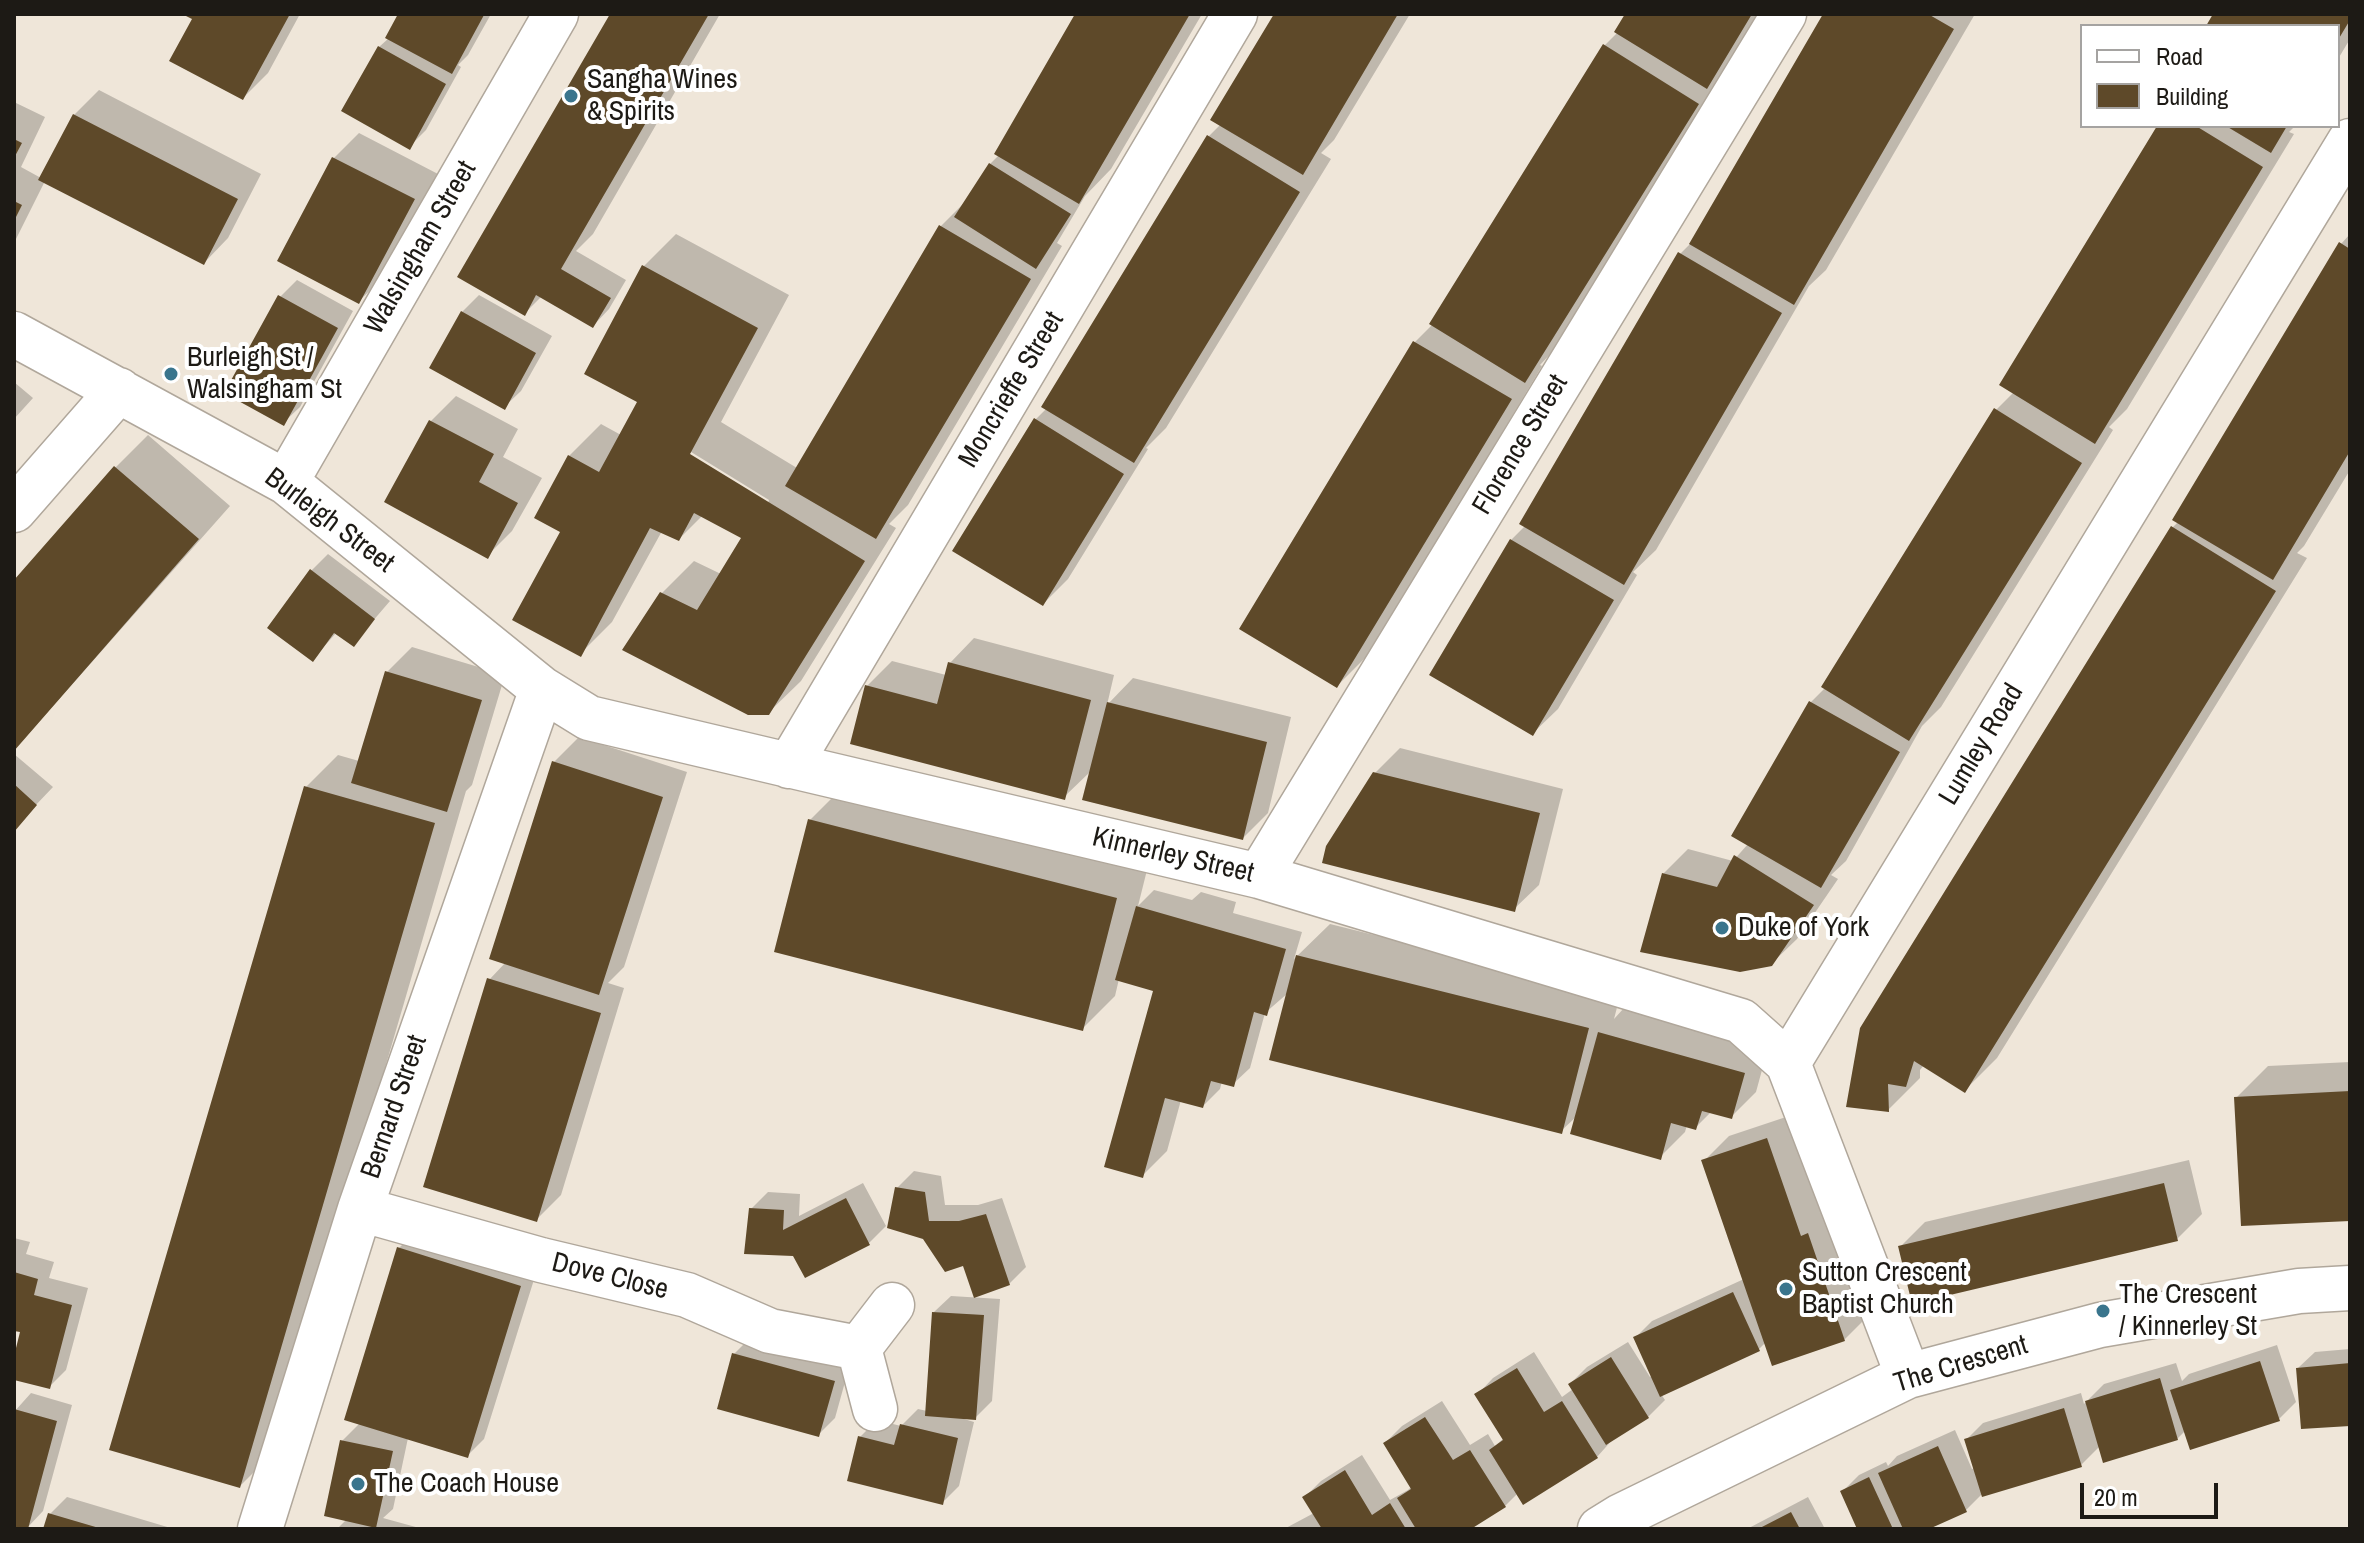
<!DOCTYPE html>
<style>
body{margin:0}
#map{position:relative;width:2364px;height:1543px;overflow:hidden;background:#efe6d9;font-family:"Archivo Narrow",sans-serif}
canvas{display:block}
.frame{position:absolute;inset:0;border:16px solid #1d1a15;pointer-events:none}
.legend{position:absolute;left:2080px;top:24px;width:260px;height:104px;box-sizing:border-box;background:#fff;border:2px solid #a5a3a1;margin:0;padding:10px 14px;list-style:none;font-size:24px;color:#1d1a15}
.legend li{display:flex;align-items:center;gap:16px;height:40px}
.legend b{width:40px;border:2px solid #a5a3a1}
.scale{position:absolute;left:2080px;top:1483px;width:138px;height:36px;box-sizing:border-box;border:4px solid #1d1a15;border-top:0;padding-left:10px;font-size:24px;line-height:28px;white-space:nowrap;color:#1d1a15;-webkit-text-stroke:6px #fff;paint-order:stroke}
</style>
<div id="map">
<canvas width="2364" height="1543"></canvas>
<div class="frame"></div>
<ul class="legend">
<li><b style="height:10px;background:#fff"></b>Road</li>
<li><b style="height:22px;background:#5e4929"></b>Building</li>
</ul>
<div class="scale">20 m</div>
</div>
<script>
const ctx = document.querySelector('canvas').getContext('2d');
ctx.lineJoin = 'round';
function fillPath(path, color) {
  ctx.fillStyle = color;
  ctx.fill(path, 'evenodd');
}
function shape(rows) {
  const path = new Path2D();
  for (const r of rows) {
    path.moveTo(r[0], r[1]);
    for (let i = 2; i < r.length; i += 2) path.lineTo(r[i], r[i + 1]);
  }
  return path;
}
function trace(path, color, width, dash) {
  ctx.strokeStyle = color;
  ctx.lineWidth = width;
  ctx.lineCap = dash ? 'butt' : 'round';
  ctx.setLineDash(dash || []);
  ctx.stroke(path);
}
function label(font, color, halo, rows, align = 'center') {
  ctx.font = font + ' "Archivo Narrow",sans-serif';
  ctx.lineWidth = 8;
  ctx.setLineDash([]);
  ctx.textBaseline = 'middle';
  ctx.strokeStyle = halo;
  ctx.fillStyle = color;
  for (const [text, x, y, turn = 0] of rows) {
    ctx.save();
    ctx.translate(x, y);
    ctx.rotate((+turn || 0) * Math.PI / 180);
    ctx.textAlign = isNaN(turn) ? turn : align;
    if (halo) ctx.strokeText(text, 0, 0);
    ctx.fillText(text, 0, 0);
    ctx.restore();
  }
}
const shadow = shape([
 [186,14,300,14,268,73,243,98,194,18],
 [400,14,491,14,468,55,458,65,461,67,426,130,409,147,379,47,389,38],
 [613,14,720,14,593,234,576,251,626,280,609,309,593,326,542,296,524,314],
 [1078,14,1202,14,1111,169,1085,196,1057,243,1062,246,908,505,889,524,896,528,801,681,768,713,662,593,694,561,721,574,744,537,703,515,679,539,662,531,612,622,580,654,562,531,569,456,601,424,621,435,640,401,586,373,644,266,676,234,789,295,721,422,797,468,941,226,968,199,990,164,999,155],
 [683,447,769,500,768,503,681,451],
 [1276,14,1410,14,1334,140,1321,153,1331,159,1166,428,1146,448,1148,449,1068,579,1043,604,1036,419,1047,408,1209,136,1221,124],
 [1627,14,1763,14,1739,54,1724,69,1729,72,1556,348,1540,365,1542,366,1369,654,1337,686,1242,629,1415,342,1433,324,1604,46,1618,32],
 [1825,14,1975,14,1826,270,1809,286,1656,550,1633,572,1637,575,1558,709,1533,733,1511,540,1526,525,1680,254,1694,240],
 [2215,14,2350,14,2350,39,2338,59,2338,26,2208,26],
 [99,90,261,174,228,238,204,263,45,181,14,243,14,102,45,117,21,167,41,178,74,115],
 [2159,126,2295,126,2289,132,2294,134,2127,409,2109,427,2113,430,1941,707,1922,726,1846,861,1831,875,1838,879,1797,939,1771,964,1663,874,1688,849,1733,861,1748,844,1734,836,1811,702,1826,687,1996,410,2014,392],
 [359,133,438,174,384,277,359,301,280,260,334,158],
 [2350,234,2350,470,2304,546,2297,553,2307,558,1997,1058,1965,1090,1924,1065,1920,1070,1920,1078,1888,1110,1849,1105,2172,528,2178,522,2341,244],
 [297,280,353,311,300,407,283,423,280,297],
 [479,295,552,336,521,391,504,407,462,312],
 [14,382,33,398,14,419],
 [456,396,518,429,503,457,542,478,512,531,487,556,431,421],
 [148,435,230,506,14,750,14,583,116,467],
 [328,554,390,601,353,644,337,632,313,659,311,571],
 [974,638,1114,675,1107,705,1133,678,1291,717,1268,813,1243,838,1092,770,1064,797,867,686,892,661,946,675,950,663],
 [412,647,505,675,472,785,466,791,272,1454,240,1486,306,787,338,755,359,761,387,672],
 [579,737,687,772,624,967,608,983,624,988,561,1195,536,1220,489,980,506,962,554,762],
 [1400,748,1563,789,1539,885,1514,909,1375,773],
 [14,754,53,787,14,828],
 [842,788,1148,866,1138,906,1154,890,1192,900,1201,892,1236,902,1233,913,1302,932,1294,959,1330,924,1620,996,1614,1019,1624,1008,1768,1048,1756,1092,1731,1117,1711,1112,1696,1127,1687,1125,1685,1132,1660,1157,1577,1116,1561,1131,1288,993,1265,1013,1250,1068,1233,1084,1222,1081,1220,1089,1203,1106,1181,1100,1167,1151,1142,1176,1156,989,1119,979,1115,996,1083,1028,810,820],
 [2350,1062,2350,1219,2236,1098,2268,1066],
 [1792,1115,1869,1315,1844,1340,1766,1342,1759,1349,1661,1394,1665,1400,1648,1417,1613,1439,1597,1457,1518,1493,1505,1506,1468,1529,1284,1529,1314,1513,1304,1498,1321,1481,1362,1455,1390,1500,1408,1490,1412,1486,1385,1443,1402,1426,1442,1401,1470,1445,1488,1434,1495,1446,1504,1438,1477,1395,1493,1378,1534,1352,1562,1397,1573,1389,1570,1384,1587,1367,1628,1342,1650,1377,1653,1375,1636,1337,1652,1321,1744,1279,1704,1161,1729,1136],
 [2189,1160,2202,1214,2177,1239,1900,1247,1925,1222],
 [914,1171,941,1176,945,1205,978,1205,1002,1198,1026,1267,1009,1284,964,1263,897,1188],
 [863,1183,886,1226,869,1243,795,1254,751,1209,768,1192,800,1194,799,1216],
 [416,1231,537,1270,484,1439,467,1456,408,1438,393,1509,383,1518,423,1529,337,1529,347,1519,342,1441,360,1423,399,1248],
 [14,1238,30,1242,26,1254,54,1262,49,1278,88,1288,66,1370,49,1387,14,1378,14,1363,23,1331,14,1329],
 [951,1296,1000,1299,992,1401,975,1418,964,1417,964,1419,974,1422,959,1486,942,1503,860,1437,877,1420,901,1426,918,1409,927,1411,934,1312],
 [751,1337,850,1364,835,1418,819,1434,734,1354],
 [2277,1345,2296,1402,2279,1419,2186,1430,2177,1439,2100,1446,2081,1465,1981,1495,1966,1510,1924,1529,1860,1529,1842,1492,1859,1475,1886,1462,1888,1466,1897,1456,1955,1430,1972,1469,1975,1468,1966,1440,1983,1423,2081,1393,2084,1404,2104,1384,2176,1363,2182,1381,2189,1374],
 [2350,1349,2350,1423,2298,1368,2315,1352],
 [31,1393,72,1405,43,1511,27,1528,14,1525,14,1412],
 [67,1497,174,1529,45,1529,50,1514],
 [1808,1497,1825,1529,1747,1529]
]);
const building = shape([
 [182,14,290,14,243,100,169,61,192,19],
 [398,14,482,14,484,15,452,74,385,38],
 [610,14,709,14,561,269,611,298,593,328,536,295,525,316,457,277],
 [1075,14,1190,14,1079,204,994,154],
 [1274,14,1398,14,1303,175,1210,120],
 [1625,14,1752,14,1707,89,1614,32],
 [1823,14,1928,14,1954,29,1794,305,1689,244],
 [2213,14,2350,14,2350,20,2338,40,2338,26,2206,26],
 [1603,44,1699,104,1525,383,1429,324],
 [378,46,446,84,410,150,341,111],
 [73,114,238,199,204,265,38,180],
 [2157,126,2196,126,2263,167,2095,444,1999,385],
 [2226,126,2287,126,2271,153],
 [1207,135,1300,192,1134,463,1041,407],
 [14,139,22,143,14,158],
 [332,157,415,199,359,304,277,261],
 [989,163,1071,214,1036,269,954,217],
 [14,201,22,205,14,221],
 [939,225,1031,279,876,539,785,486],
 [2339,242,2350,249,2350,451,2273,580,2172,520],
 [1678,252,1782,313,1624,585,1519,524],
 [642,265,758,328,690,454,865,561,769,715,748,715,622,650,660,592,697,610,741,538,694,513,679,541,650,528,581,657,512,620,560,532,534,518,568,455,599,472,637,402,584,374],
 [278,295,338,328,284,426,224,393],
 [461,311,536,353,505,410,429,368],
 [1413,341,1512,399,1337,688,1239,629],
 [1994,408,2082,463,1909,741,1821,687],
 [1034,418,1124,474,1043,606,952,551],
 [429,420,494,454,479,482,518,503,488,559,384,502],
 [114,466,199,539,14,751,14,580],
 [2171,526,2276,591,1965,1093,1914,1061,1906,1087,1888,1084,1889,1112,1846,1107,1860,1028],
 [1510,539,1614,600,1533,736,1429,675],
 [310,569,375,619,354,647,334,633,313,662,267,628],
 [948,662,1091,700,1065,800,850,744,865,685,937,704],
 [385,671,482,700,447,812,351,783],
 [1809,701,1900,752,1821,888,1731,836],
 [1107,702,1267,742,1243,840,1082,800],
 [552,761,663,797,599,995,489,959],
 [1373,772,1540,813,1515,912,1322,863,1326,846],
 [14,784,37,805,14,832],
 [304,786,435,823,240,1488,109,1450],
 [808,819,1117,898,1083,1031,774,952],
 [1734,855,1814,905,1772,966,1740,972,1640,952,1662,873,1717,887],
 [1136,906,1286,949,1267,1016,1254,1012,1234,1087,1211,1081,1203,1108,1165,1098,1143,1178,1104,1167,1153,991,1115,980],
 [1296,955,1589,1028,1562,1134,1269,1060],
 [487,978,601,1013,537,1222,423,1187],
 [1598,1032,1745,1073,1732,1119,1702,1111,1696,1130,1671,1123,1661,1160,1570,1134],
 [2350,1091,2350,1221,2241,1226,2234,1097],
 [1767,1138,1801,1236,1808,1233,1845,1341,1772,1366,1701,1160],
 [2164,1183,2178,1241,1912,1304,1898,1246],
 [895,1187,925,1192,929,1221,959,1221,986,1214,1010,1285,974,1298,963,1266,945,1272,923,1239,887,1228],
 [846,1198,870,1245,805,1278,793,1256,744,1254,749,1208,784,1210,783,1230],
 [397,1247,521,1286,468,1458,344,1420],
 [14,1272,38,1279,34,1295,72,1305,50,1389,14,1380,14,1356,20,1332,14,1331],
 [1733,1292,1760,1351,1660,1397,1633,1337],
 [932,1312,984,1315,976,1420,925,1416],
 [732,1353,835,1381,819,1437,717,1409],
 [1611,1357,1649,1418,1606,1445,1568,1384],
 [2260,1361,2280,1421,2190,1450,2170,1390],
 [2350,1363,2350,1426,2301,1429,2296,1368],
 [1517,1368,1544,1412,1562,1401,1598,1458,1523,1505,1489,1450,1503,1440,1474,1394],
 [2160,1378,2178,1440,2103,1463,2085,1401],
 [2064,1408,2082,1467,1982,1497,1964,1439],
 [14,1409,57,1421,28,1529,14,1527],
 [1425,1417,1453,1460,1470,1450,1506,1507,1471,1529,1416,1529,1397,1498,1411,1489,1383,1443],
 [900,1424,958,1438,943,1505,847,1481,858,1436,894,1445],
 [340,1440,393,1451,376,1528,324,1516],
 [1938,1446,1967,1512,1929,1529,1903,1529,1878,1473],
 [1345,1470,1372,1515,1390,1503,1406,1529,1322,1529,1302,1497],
 [1869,1477,1893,1529,1857,1529,1840,1491],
 [1791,1512,1800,1529,1758,1529],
 [48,1513,99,1528,99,1529,43,1529]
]);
const minor = shape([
 [14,334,286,482,542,689,589,718,1259,876,1741,1021,1788,1063,1908,1376],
 [286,482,556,14],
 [14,510,119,390],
 [789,766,1235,14],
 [1259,876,1784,14],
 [1788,1063,2350,141],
 [360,1209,541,1260,687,1295,770,1331,859,1348],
 [875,1409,859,1348,892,1305],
 [260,1529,360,1209,542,689],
 [1600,1529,1621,1516,1908,1376,2100,1325,2299,1291,2350,1288]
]);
const markers = [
 [571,96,8,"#3a758d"],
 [171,374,8,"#3a758d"],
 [1722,928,8,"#3a758d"],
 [1786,1289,8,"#3a758d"],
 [2103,1311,8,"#3a758d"],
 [358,1484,8,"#3a758d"]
];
const poiNames = [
 ["Sangha Wines",587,80],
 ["& Spirits",587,112],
 ["Burleigh St /",187,358],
 ["Walsingham St",187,390],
 ["Duke of York",1738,928],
 ["Sutton Crescent",1802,1273],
 ["Baptist Church",1802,1305],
 ["The Crescent",2119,1295],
 ["/ Kinnerley St",2119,1327],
 ["The Coach House",374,1484]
];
const streetNames = [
 ["Walsingham Street",421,248,-60],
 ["Moncrieffe Street",1012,390,-59],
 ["Florence Street",1521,445,-59],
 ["Burleigh Street",329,521,37],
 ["Lumley Road",1982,745,-59],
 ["Kinnerley Street",1173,856,13],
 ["Bernard Street",395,1107,-71],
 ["Dove Close",610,1277,14],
 ["The Crescent",1961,1365,-17]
];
fillPath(shadow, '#0003');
fillPath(building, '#5e4929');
trace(minor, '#b0a79b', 47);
trace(minor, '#fff', 44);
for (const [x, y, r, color] of markers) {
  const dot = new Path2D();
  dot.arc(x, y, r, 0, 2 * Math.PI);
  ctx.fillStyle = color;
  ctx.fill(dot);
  trace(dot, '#fff', 3);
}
label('28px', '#1d1a15', '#fff', poiNames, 'left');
label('28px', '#1d1a15', '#fff', streetNames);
</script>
